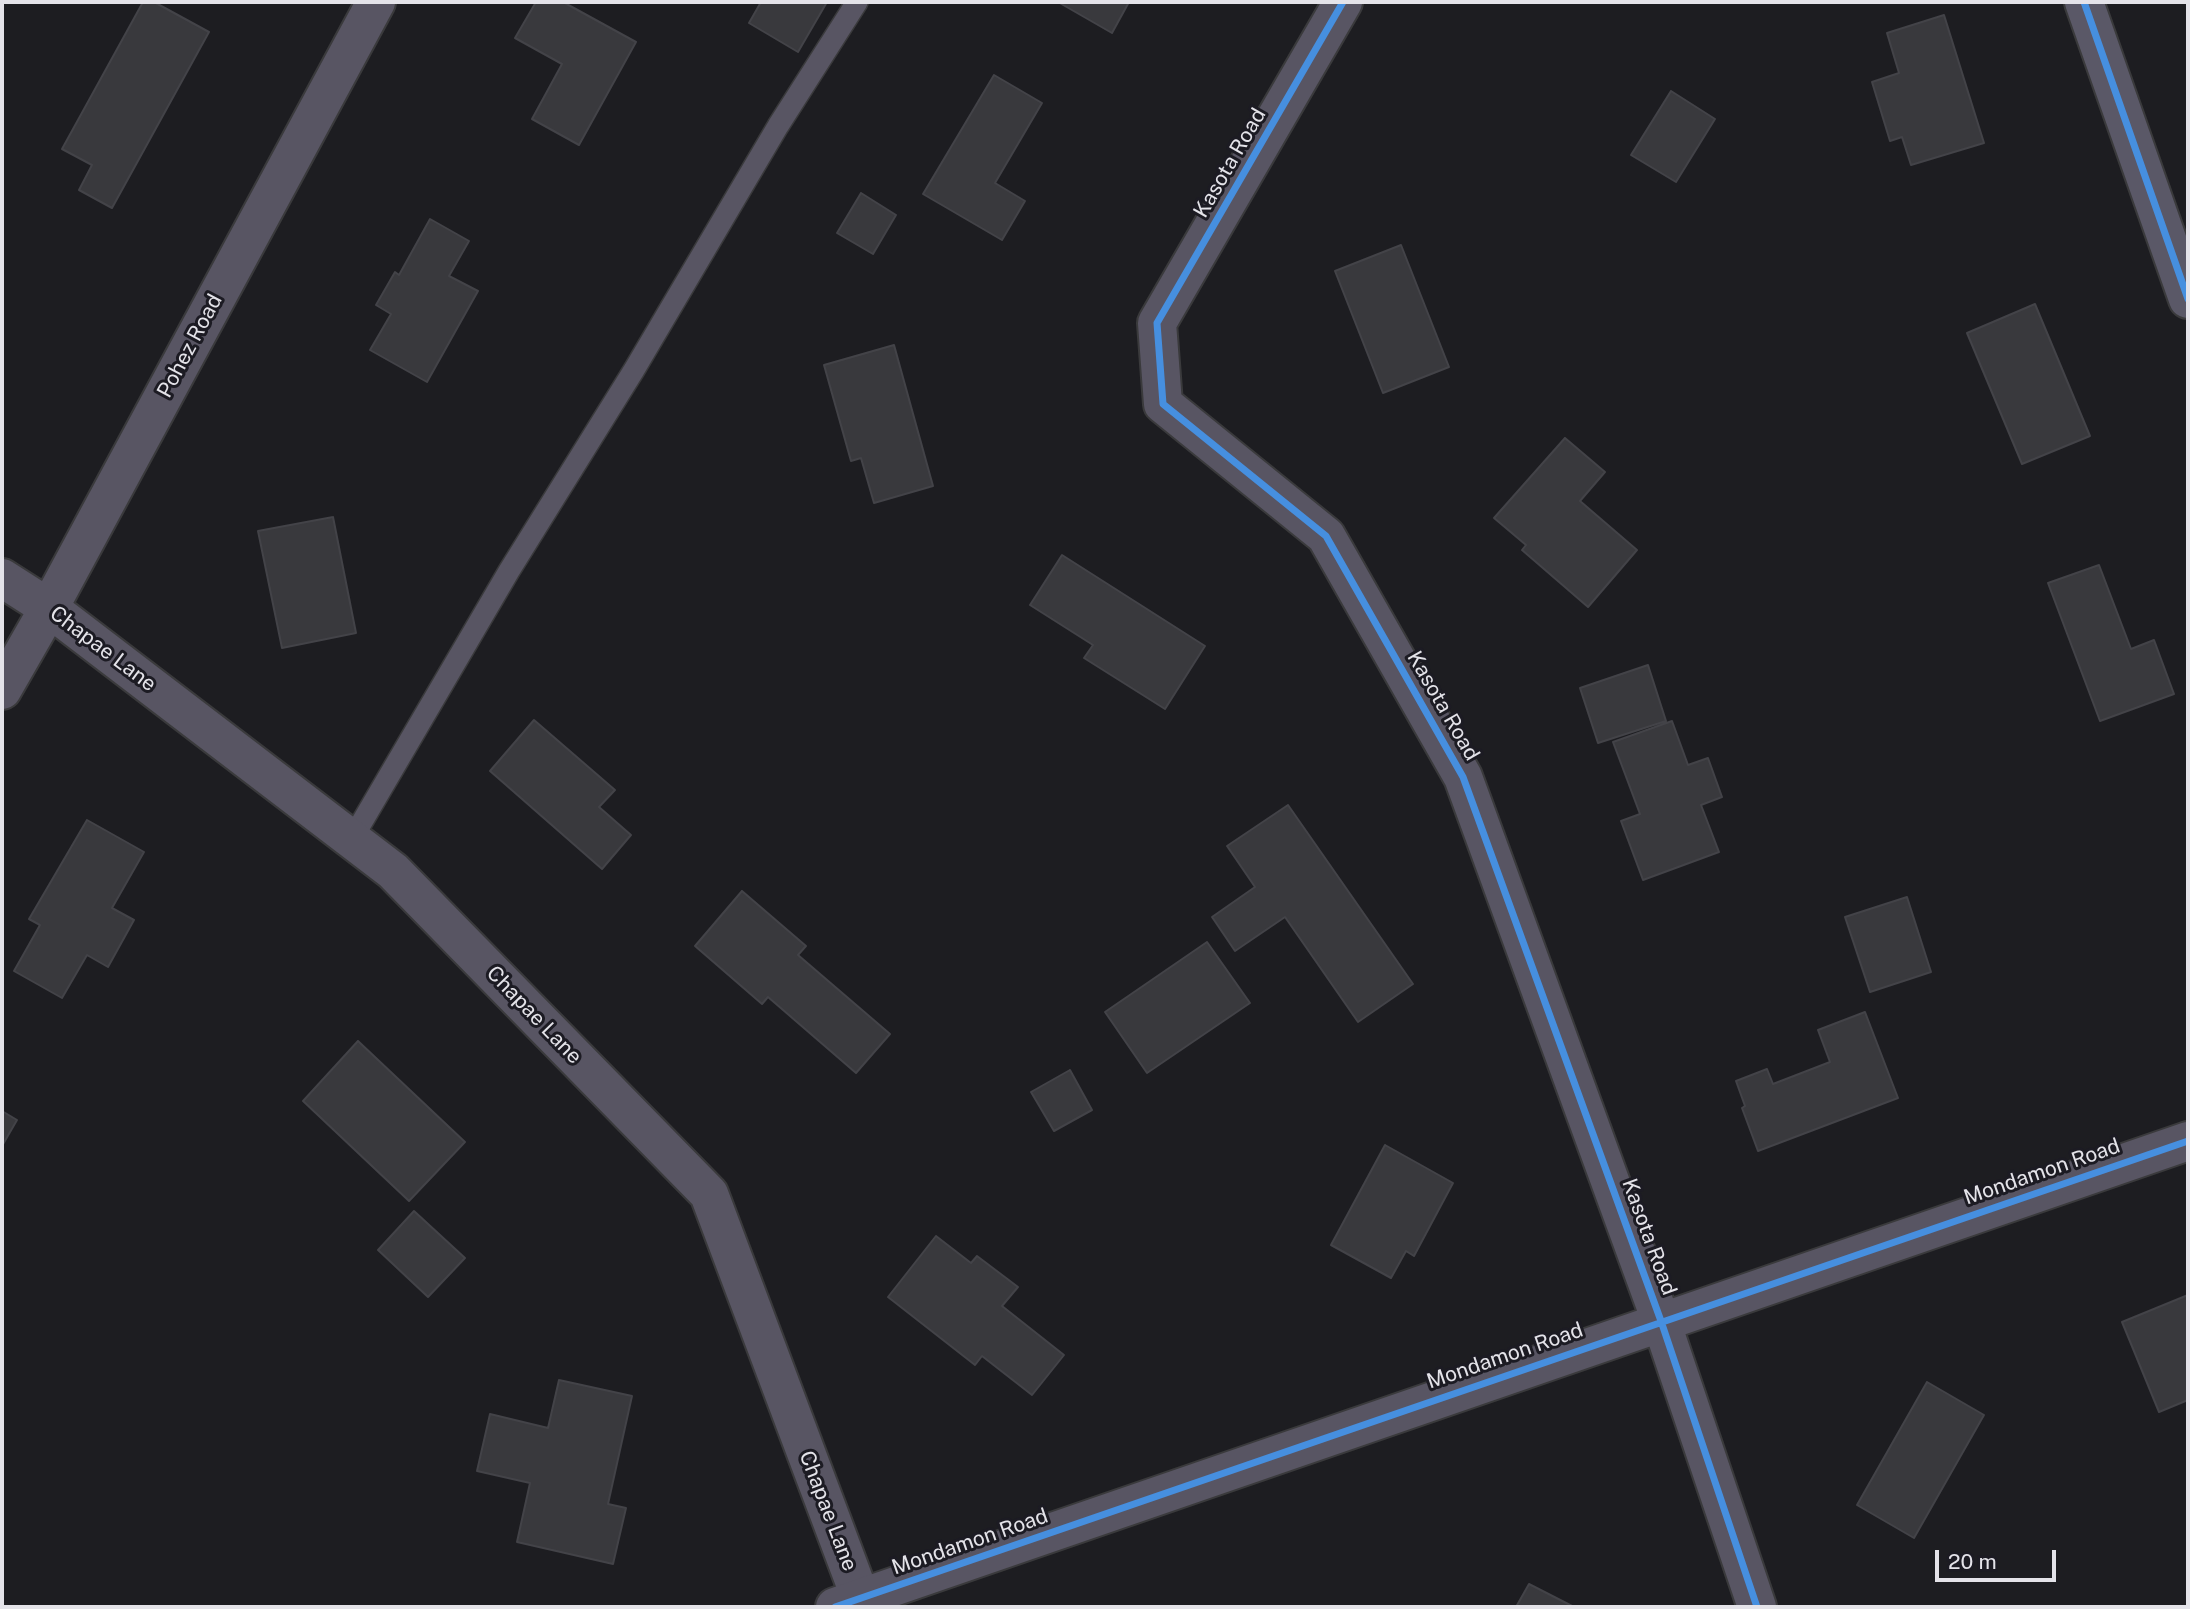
<!DOCTYPE html>
<style>
body{margin:0}
#map{position:relative;width:2190px;height:1609px;overflow:hidden;background:#1d1d21;font-family:"Public Sans",sans-serif}
canvas{display:block}
.frame{position:absolute;inset:0;border:4px solid #e4e3e9;pointer-events:none}
.scale{position:absolute;left:1935px;top:1550px;width:121px;height:32px;box-sizing:border-box;border:4px solid #e4e3e9;border-top:0;padding-left:9px;font-size:21px;line-height:24px;white-space:nowrap;color:#e4e3e9;-webkit-text-stroke:5px #1c1b23;paint-order:stroke}
</style>
<div id="map">
<canvas width="2190" height="1609"></canvas>
<div class="frame"></div>
<div class="scale">20 m</div>
</div>
<script>
const ctx = document.querySelector('canvas').getContext('2d');
ctx.lineJoin = 'round';
function fillPath(path, color) {
  ctx.fillStyle = color;
  ctx.fill(path, 'evenodd');
}
function shape(rows) {
  const path = new Path2D();
  for (const r of rows) {
    path.moveTo(r[0], r[1]);
    for (let i = 2; i < r.length; i += 2) path.lineTo(r[i], r[i + 1]);
  }
  return path;
}
function trace(path, color, width, dash) {
  ctx.strokeStyle = color;
  ctx.lineWidth = width;
  ctx.lineCap = dash ? 'butt' : 'round';
  ctx.setLineDash(dash || []);
  ctx.stroke(path);
}
function label(font, color, halo, rows, align = 'center') {
  ctx.font = font + ' "Public Sans",sans-serif';
  ctx.lineWidth = 6;
  ctx.setLineDash([]);
  ctx.textBaseline = 'middle';
  ctx.strokeStyle = halo;
  ctx.fillStyle = color;
  for (const [text, x, y, turn = 0] of rows) {
    ctx.save();
    ctx.translate(x, y);
    ctx.rotate((+turn || 0) * Math.PI / 180);
    ctx.textAlign = isNaN(turn) ? turn : align;
    if (halo) ctx.strokeText(text, 0, 0);
    ctx.fillText(text, 0, 0);
    ctx.restore();
  }
}
const building = shape([
 [143,2,154,2,209,32,112,208,79,190,92,165,62,149,143,2],
 [536,2,563,2,636,42,579,145,532,119,562,64,515,38,536,2],
 [761,2,827,2,798,52,749,23,761,2],
 [1058,2,1129,2,1112,33,1058,2],
 [1944,15,1984,143,1911,165,1902,137,1890,141,1872,82,1899,73,1887,33,1944,15],
 [994,75,1042,103,995,183,1025,201,1002,240,923,194,994,75],
 [1671,91,1715,119,1676,182,1631,155,1671,91],
 [861,193,896,215,873,254,837,233,861,193],
 [430,219,469,241,449,276,478,291,427,382,370,350,391,314,376,305,395,272,399,275,430,219],
 [1401,245,1449,367,1383,393,1335,271,1401,245],
 [2035,304,2090,436,2022,464,1967,333,2035,304],
 [894,345,933,486,874,503,861,458,851,461,824,365,894,345],
 [1565,438,1605,472,1580,501,1637,550,1588,607,1522,550,1526,545,1494,518,1565,438],
 [333,517,356,633,282,648,258,531,333,517],
 [1062,555,1205,646,1165,709,1084,658,1093,645,1030,605,1062,555],
 [2099,565,2131,649,2154,640,2174,694,2100,721,2048,583,2099,565],
 [1648,665,1666,721,1598,743,1580,688,1648,665],
 [534,720,615,790,599,807,631,835,602,869,490,771,534,720],
 [1672,721,1688,765,1708,758,1722,797,1701,805,1719,852,1643,880,1621,821,1640,814,1613,742,1672,721],
 [1288,805,1413,984,1358,1022,1285,917,1235,951,1212,917,1255,887,1227,846,1288,805],
 [87,820,144,852,112,908,134,920,108,967,87,955,62,998,14,971,40,925,29,919,87,820],
 [742,891,806,946,798,955,890,1034,856,1073,768,997,762,1004,695,946,742,891],
 [1907,897,1931,972,1870,992,1845,917,1907,897],
 [1207,942,1250,1003,1147,1073,1105,1012,1207,942],
 [1865,1012,1898,1098,1758,1151,1742,1108,1745,1106,1736,1081,1767,1069,1773,1084,1830,1062,1818,1030,1865,1012],
 [358,1041,465,1142,409,1201,303,1101,358,1041],
 [1070,1070,1092,1110,1054,1131,1031,1092,1070,1070],
 [2,1111,17,1120,2,1146,2,1111],
 [1385,1145,1453,1183,1414,1256,1406,1251,1391,1278,1331,1245,1385,1145],
 [414,1211,465,1258,428,1297,378,1250,414,1211],
 [936,1236,971,1263,977,1256,1018,1287,1002,1306,1064,1355,1032,1395,982,1356,975,1365,888,1297,936,1236],
 [2188,1295,2188,1400,2159,1412,2122,1322,2188,1295],
 [559,1380,632,1396,608,1504,626,1508,613,1564,517,1542,530,1483,477,1471,490,1414,548,1428,559,1380],
 [1927,1382,1984,1415,1914,1538,1857,1505,1927,1382],
 [1529,1584,1574,1607,1516,1607,1529,1584]
]);
const service = shape([
 [352,839,509,571,634,370,778,126,857,2]
]);
const minor = shape([
 [2,578,49,608,393,871,709,1194,864,1607],
 [2,690,49,608,376,2]
]);
const tertiary = shape([
 [1343,2,1157,323,1163,404,1326,536,1463,777,1661,1321,1757,1607],
 [835,1607,2188,1141]
]);
const secondary = shape([
 [2084,2,2188,299]
]);
const cycleway = shape([
 [1343,2,1157,323,1163,404,1326,536,1463,777,1661,1321,1757,1607],
 [2084,2,2188,299],
 [835,1607,2188,1141]
]);
const streetNames = [
 ["Kasota Road",1230,163,-60],
 ["Pohez Road",190,346,-62],
 ["Chapae Lane",103,649,37],
 ["Kasota Road",1443,706,60],
 ["Chapae Lane",534,1015,46],
 ["Mondamon Road",2042,1172,-19],
 ["Kasota Road",1649,1237,70],
 ["Mondamon Road",1505,1356,-19],
 ["Chapae Lane",828,1511,69],
 ["Mondamon Road",970,1542,-19]
];
fillPath(building, '#39393d');
trace(building, '#434348', 2);
trace(service, '#3a3a3c', 24);
trace(minor, '#3a3a3c', 42);
trace(tertiary, '#3a3a3c', 42);
trace(secondary, '#3a3a3c', 42);
trace(service, '#585563', 21);
trace(minor, '#585563', 38);
trace(tertiary, '#585563', 38);
trace(secondary, '#5a5867', 38);
trace(cycleway, '#468fdf', 7);
label('21px', '#e4e3e9', '#1c1b23', streetNames);
</script>
